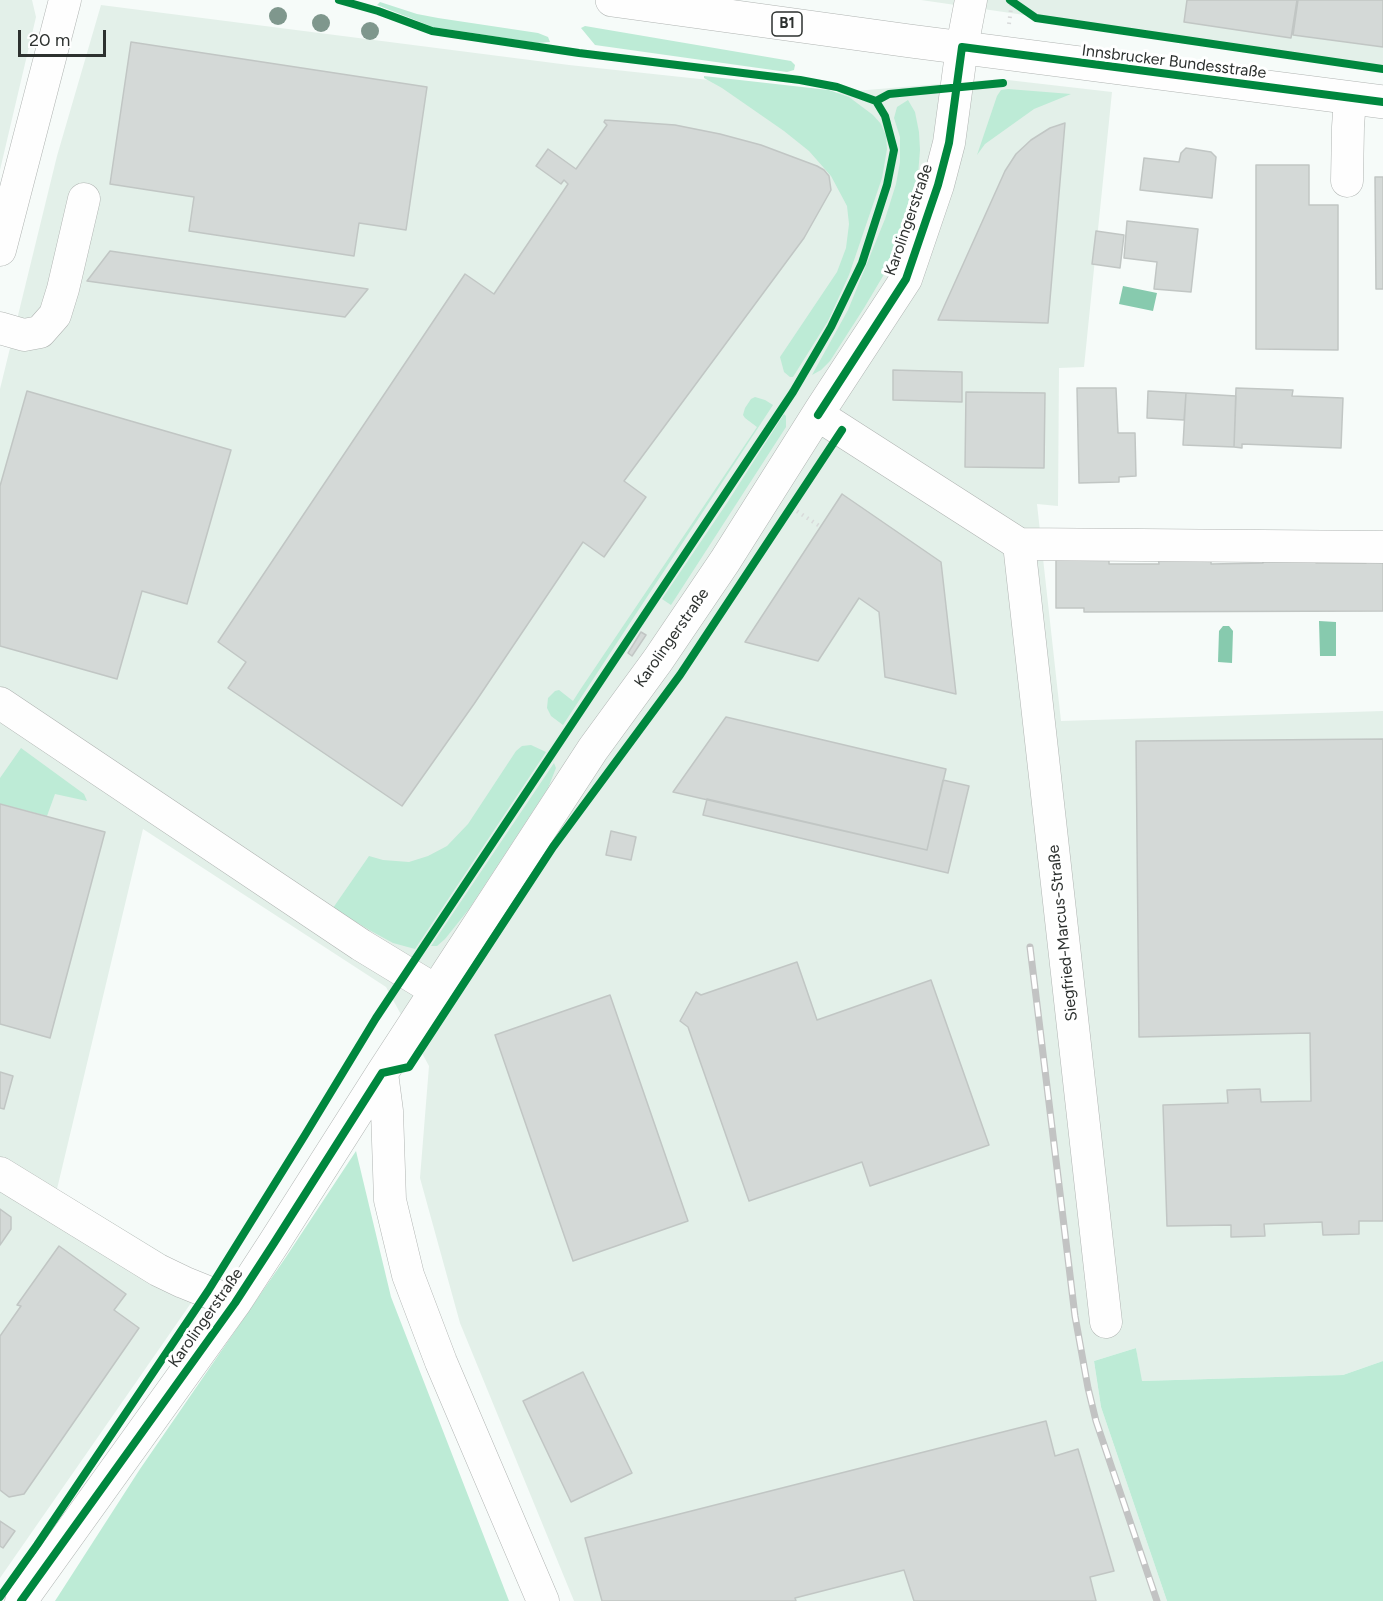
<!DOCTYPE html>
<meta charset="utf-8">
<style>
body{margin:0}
#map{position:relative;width:1383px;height:1601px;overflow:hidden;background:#f6fbf9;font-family:Figtree,sans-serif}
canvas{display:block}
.scale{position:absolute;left:18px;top:30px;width:88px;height:27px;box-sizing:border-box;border:3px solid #2d312f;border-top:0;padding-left:8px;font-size:18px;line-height:21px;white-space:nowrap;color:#2d312f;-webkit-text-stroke:4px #fff;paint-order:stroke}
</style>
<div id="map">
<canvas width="1383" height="1601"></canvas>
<div class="scale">20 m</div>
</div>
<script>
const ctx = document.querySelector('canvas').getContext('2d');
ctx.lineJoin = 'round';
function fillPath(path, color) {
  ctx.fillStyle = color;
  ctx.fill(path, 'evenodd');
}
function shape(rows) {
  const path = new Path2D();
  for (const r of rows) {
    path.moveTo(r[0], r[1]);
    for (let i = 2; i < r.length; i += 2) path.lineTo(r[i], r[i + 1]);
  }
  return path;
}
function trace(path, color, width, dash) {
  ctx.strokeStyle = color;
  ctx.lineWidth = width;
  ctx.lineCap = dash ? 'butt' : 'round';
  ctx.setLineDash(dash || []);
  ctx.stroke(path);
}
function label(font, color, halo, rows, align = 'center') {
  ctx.font = font + ' Figtree,sans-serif';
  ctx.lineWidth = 6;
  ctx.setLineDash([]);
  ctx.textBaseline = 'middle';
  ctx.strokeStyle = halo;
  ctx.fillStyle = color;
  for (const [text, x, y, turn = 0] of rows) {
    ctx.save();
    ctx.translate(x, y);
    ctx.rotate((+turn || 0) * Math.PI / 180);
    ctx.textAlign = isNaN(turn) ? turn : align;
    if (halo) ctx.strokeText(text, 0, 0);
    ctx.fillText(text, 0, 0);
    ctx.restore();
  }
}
const built = shape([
 [0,0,32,0,36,17,0,170],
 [921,0,1383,0,1383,67],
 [101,5,569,65,831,93,999,79,1112,92,1084,367,1059,368,1058,506,1037,504,1061,721,1383,711,1383,1361,1343,1375,1141,1381,1136,1348,1094,1361,1101,1407,1167,1601,574,1601,460,1323,420,1178,429,1066,386,987,143,829,57,1189,207,1280,0,1578,0,389,57,156]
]);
const green = shape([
 [380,2,417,14,438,18,538,33,548,37,550,42,538,43,433,27,377,5],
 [585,26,791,61,795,65,794,70,787,72,595,45,581,28],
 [704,76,829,90,849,97,873,115,881,124,886,136,887,149,882,178,849,275,828,321,793,377,790,377,784,372,780,357,837,272,846,248,849,224,847,206,831,176,809,151,784,131,722,88,704,78],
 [1008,89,1071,94,1034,109,985,144,977,155,997,96,1001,90],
 [908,100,915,112,919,132,920,150,918,175,913,202,901,236,886,271,864,308,830,361,821,370,812,375,848,310,885,219,896,184,900,162,900,137,894,118,897,107],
 [755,397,765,400,773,405,563,725,551,716,547,708,548,698,555,691,559,690,573,701,580,690,757,427,745,418,743,415,745,408,751,399],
 [784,414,786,416,786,427,671,605,662,599,727,503],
 [531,745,546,752,415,949,393,943,371,931,333,908,369,856,383,860,409,862,428,856,447,846,468,824,516,751,522,746],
 [21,748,84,794,87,801,55,794,47,816,0,804,0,778],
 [554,763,556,768,548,788,469,909,445,939,437,946,431,946],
 [356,1151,391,1297,509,1601,55,1601,140,1469,286,1257],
 [1136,1348,1142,1381,1343,1375,1383,1361,1383,1601,1167,1601,1101,1407,1094,1361]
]);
const water = shape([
 [1123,286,1157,293,1153,311,1119,304],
 [1319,621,1336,622,1336,656,1320,656],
 [1223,626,1229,626,1233,631,1232,663,1218,662,1219,631]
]);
const building = shape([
 [1187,0,1297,0,1291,38,1184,22,1187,0],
 [1298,0,1383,0,1383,47,1293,35,1298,0],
 [131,42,427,87,406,230,359,223,354,256,189,231,194,197,110,184,131,42],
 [605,120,675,125,720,134,761,145,817,166,824,170,829,176,831,190,804,238,624,481,646,497,604,557,583,542,474,704,402,806,228,688,246,662,218,642,465,274,494,294,568,184,564,180,561,184,536,166,548,149,576,169,607,125,604,122,605,120],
 [1065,123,1048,323,938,320,1005,171,1016,154,1031,140,1050,128,1065,123],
 [1186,148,1211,152,1216,157,1212,198,1140,190,1144,158,1179,162,1181,153,1186,148],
 [1256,165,1309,165,1309,205,1338,205,1338,350,1256,349,1256,165],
 [1375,177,1383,177,1383,289,1376,289,1375,177],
 [1127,221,1198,229,1191,292,1154,289,1157,262,1124,258,1127,221],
 [1096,231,1124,235,1120,268,1092,264,1096,231],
 [110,251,368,289,345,317,87,281,110,251],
 [893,370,962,372,962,402,893,400,893,370],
 [1077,388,1116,388,1118,433,1135,433,1136,476,1119,477,1119,482,1079,483,1077,388],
 [1236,388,1293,390,1292,396,1343,398,1341,448,1242,444,1242,448,1234,447,1236,388],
 [27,391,231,450,187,604,142,591,117,679,0,646,0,486,27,391],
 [1148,391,1186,393,1184,420,1147,418,1148,391],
 [966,392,1045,393,1044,468,965,467,966,392],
 [1186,393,1236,396,1234,447,1183,445,1186,393],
 [842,494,941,562,956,694,885,677,879,612,859,598,818,661,745,642,842,494],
 [1056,556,1109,556,1109,564,1159,564,1158,556,1211,556,1211,564,1263,563,1263,557,1316,557,1316,563,1366,563,1366,556,1383,557,1383,611,1084,612,1084,608,1056,608,1056,556],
 [641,632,646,635,632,656,628,653,641,632],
 [726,717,946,769,927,850,673,792,726,717],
 [1383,739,1383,1221,1359,1221,1359,1234,1323,1235,1322,1222,1264,1224,1265,1236,1231,1237,1231,1225,1167,1226,1163,1105,1228,1103,1227,1090,1260,1089,1261,1102,1311,1101,1310,1033,1139,1037,1136,741,1383,739],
 [943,780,969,786,948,873,703,815,707,799,927,850,943,780],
 [0,804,105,832,50,1038,0,1024,0,804],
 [611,831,636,837,631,860,606,855,611,831],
 [797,962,817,1020,931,980,989,1145,870,1186,862,1162,749,1201,688,1027,680,1021,696,992,701,995,797,962],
 [610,995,688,1221,573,1261,495,1035,610,995],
 [0,1072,13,1076,4,1109,0,1108,0,1072],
 [0,1209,11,1217,11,1229,0,1245,0,1209],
 [59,1246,126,1294,114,1310,139,1328,24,1494,9,1497,0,1490,0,1336,21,1306,17,1305,59,1246],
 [583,1372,632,1473,571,1502,523,1401,583,1372],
 [1046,1421,1055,1456,1078,1449,1114,1571,1090,1577,1096,1601,914,1601,904,1570,795,1598,796,1601,602,1601,585,1538,1046,1421],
 [0,1521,15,1531,3,1548,0,1546,0,1521]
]);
const path = shape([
 [1009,24,1012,1],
 [792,508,821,527]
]);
const minor = shape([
 [1347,181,1348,127,1350,98],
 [0,250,65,0],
 [0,328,24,335,40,332,55,315,63,289,84,199],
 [818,415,1019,544,1383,547],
 [1019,544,1106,1322],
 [0,703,361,945,435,990],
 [382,1073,387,1111,390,1200,408,1275,441,1362,543,1601],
 [0,1173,158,1270,183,1282,235,1303],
 [21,1601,235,1303,274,1243,382,1073,593,749,658,660,725,561,821,409,906,279,938,185,949,143,962,47,971,0]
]);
const major = shape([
 [612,0,910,41,1383,102]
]);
const rail = shape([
 [1030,947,1075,1316,1088,1388,1096,1421,1157,1601]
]);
const cycleway = shape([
 [339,0,378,11,432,31,579,53,800,80,837,87,876,101],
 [1010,0,1036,18,1383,69],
 [818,415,906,279,938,185,949,143,962,47,1383,102],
 [0,1597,37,1545,208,1291,305,1135,376,1018,793,392,831,327,862,263,887,185,894,150,885,116,876,101,889,94,1003,83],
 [21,1601,235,1303,274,1243,382,1073,409,1067,553,847,680,675,842,430]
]);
const trees = [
 [278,16],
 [321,23],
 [370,31]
];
const shields = [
 [787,24,30]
];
const shieldNames = [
 ["B1",787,24]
];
const streetNames = [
 ["Innsbrucker Bundesstraße",1174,62,7],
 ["Karolingerstraße",909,220,-71],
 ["Karolingerstraße",672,638,-55],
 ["Siegfried-Marcus-Straße",1063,933,-96],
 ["Karolingerstraße",206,1318,-55]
];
fillPath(built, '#e3f0e9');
fillPath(green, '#bdebd6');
fillPath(water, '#87caae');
fillPath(building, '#d4d9d7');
trace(building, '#c1c6c4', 1.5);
trace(minor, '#b0b4b2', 33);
trace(major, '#b0b4b2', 34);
trace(path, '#d8dada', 4, [1.5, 4.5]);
trace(minor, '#fefefe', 32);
trace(major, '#fefefe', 33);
trace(rail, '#c2c3c3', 7);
trace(rail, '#fff', 4.5, [14]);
trace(cycleway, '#00873e', 8);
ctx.fillStyle = '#7f978d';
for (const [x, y] of trees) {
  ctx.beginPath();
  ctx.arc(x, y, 9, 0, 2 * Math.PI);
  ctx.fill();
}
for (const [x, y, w] of shields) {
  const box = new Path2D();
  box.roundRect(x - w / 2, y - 12, w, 24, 4.5);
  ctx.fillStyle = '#fff';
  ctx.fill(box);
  trace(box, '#2d312f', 1.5);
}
label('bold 15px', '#2d312f', null, shieldNames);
label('16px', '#2d312f', '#fff', streetNames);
</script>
